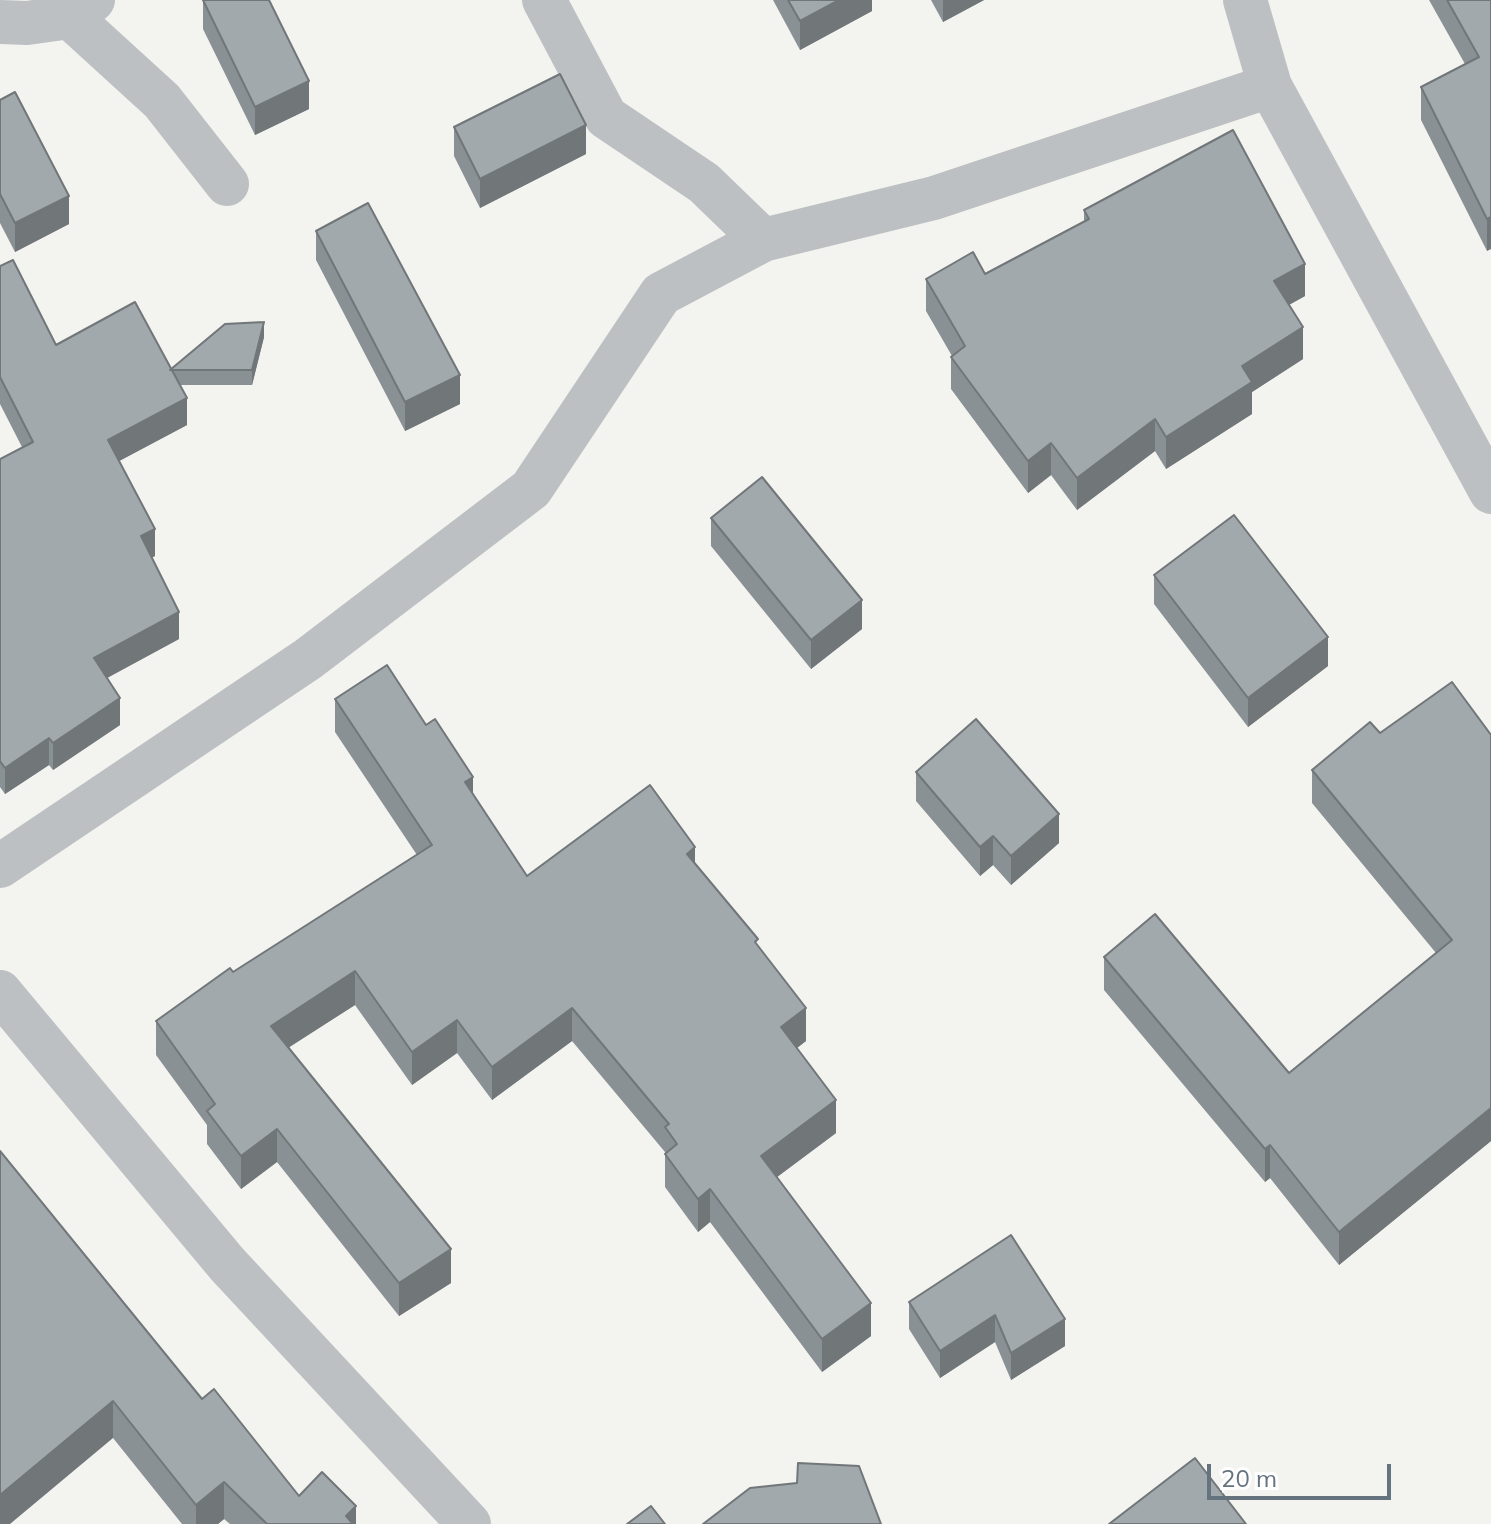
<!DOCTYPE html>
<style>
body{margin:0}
#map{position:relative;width:1491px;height:1524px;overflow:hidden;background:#f3f3ef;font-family:Mulish,sans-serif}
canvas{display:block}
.scale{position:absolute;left:1207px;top:1464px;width:184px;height:36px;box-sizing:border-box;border:4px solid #65737e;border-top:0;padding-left:10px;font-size:24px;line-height:28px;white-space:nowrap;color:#65737e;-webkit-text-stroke:6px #fff;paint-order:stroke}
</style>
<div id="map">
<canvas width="1491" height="1524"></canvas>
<div class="scale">20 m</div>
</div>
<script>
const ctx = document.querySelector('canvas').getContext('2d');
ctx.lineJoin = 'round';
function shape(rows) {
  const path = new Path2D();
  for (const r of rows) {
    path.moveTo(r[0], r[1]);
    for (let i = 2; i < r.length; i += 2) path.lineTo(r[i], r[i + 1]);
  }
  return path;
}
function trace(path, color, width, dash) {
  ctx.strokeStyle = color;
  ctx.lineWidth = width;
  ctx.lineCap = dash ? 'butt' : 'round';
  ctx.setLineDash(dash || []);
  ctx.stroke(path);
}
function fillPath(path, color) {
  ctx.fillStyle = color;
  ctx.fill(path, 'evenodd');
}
const minor = shape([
 [544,0,606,117,704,183,763,240],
 [1245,0,1270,86,1491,492],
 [70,17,162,101,227,184],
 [0,22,27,23,70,17,93,0],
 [0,866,308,659,531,489,661,294,763,240,934,198,1270,86],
 [0,992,227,1264,469,1524]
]);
const wall = shape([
 [203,0,309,109,255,135,203,29],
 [773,0,872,0,872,11,800,50],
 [931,0,984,0,943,22],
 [1429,0,1491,0,1487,251,1421,120,1421,87,1465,64],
 [0,100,69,224,15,252,0,223],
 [454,127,586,154,480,208,454,156],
 [1084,210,1305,296,1289,305,1303,359,1252,392,1252,414,1166,469,1155,451,1077,510,1051,475,1028,493,951,389,951,357,952,356,926,311,926,279,985,274,1084,222],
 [316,231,460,404,405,431,316,260],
 [0,266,56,345,171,369,264,337,252,385,180,385,187,425,119,461,155,556,152,557,179,639,107,678,120,725,53,770,49,765,5,794,0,787,0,459,22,447,0,404],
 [711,518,862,629,811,669,711,546],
 [1154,575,1328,666,1248,727,1154,604],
 [335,699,473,794,527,876,695,864,758,947,806,1041,797,1048,836,1133,777,1177,871,1336,822,1372,710,1222,698,1232,665,1187,665,1152,572,1041,492,1100,457,1053,412,1085,355,1005,288,1047,451,1283,399,1316,277,1162,241,1189,207,1144,207,1125,156,1055,156,1021,417,855,335,732],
 [1380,733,1491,735,1491,1141,1339,1265,1270,1178,1265,1182,1104,990,1104,957,1289,1073,1436,953,1312,803,1312,770],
 [916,772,1059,843,1011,885,993,865,980,876,916,801],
 [0,1151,202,1399,299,1496,356,1524,230,1524,224,1519,218,1524,182,1524,113,1438],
 [1011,1235,1065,1346,1011,1380,995,1342,940,1378,909,1329,909,1302]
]);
const shadedWall = shape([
 [839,0,872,0,872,11,800,50,800,21],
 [943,0,984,0,943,22],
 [309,81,309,109,255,135,255,107],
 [586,125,586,154,480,208,480,179],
 [69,196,69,224,15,252,15,223],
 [1491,217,1491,249,1487,251,1487,219],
 [1305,264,1305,296,1274,313,1274,281],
 [264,322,264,337,252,385,252,370],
 [1303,327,1303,359,1252,392,1252,414,1166,469,1166,437,1242,366],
 [460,375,460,404,405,431,405,402],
 [187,398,187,425,108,467,108,440],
 [1155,419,1155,451,1077,510,1077,478],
 [1051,443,1051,475,1028,493,1028,461],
 [155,529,155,556,141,563,141,536],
 [862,600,862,629,811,669,811,640],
 [179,612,179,639,94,685,94,658],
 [1328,637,1328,666,1248,727,1248,698],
 [120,698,120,725,53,770,53,743],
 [49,738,49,765,5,794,5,768],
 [473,777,473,810,465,782],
 [1059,814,1059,843,1011,885,1011,856],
 [993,836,993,865,980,876,980,847],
 [695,847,695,880,687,854],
 [355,971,355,1005,271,1059,271,1026],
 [572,1008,572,1041,492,1100,492,1067],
 [806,1008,806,1041,781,1060,781,1027],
 [457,1020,457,1053,412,1085,412,1052],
 [836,1100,836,1133,761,1189,761,1156],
 [1491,1108,1491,1141,1339,1265,1339,1232],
 [277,1129,277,1162,241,1189,241,1156],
 [1270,1145,1270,1178,1265,1182,1265,1149],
 [710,1189,710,1222,698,1232,698,1199],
 [451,1249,451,1283,399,1316,399,1283],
 [871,1303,871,1336,822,1372,822,1339],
 [995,1315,995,1342,940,1378,940,1351],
 [1065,1319,1065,1346,1011,1380,1011,1353],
 [113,1401,113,1438,10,1524,0,1524,0,1495],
 [224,1482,224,1519,218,1524,196,1524,196,1505],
 [356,1506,356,1524,346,1524,346,1516]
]);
const building = shape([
 [203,0,269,0,309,81,255,107,203,0],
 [788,0,839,0,800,21,788,0],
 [1447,0,1491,0,1491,217,1487,219,1421,87,1479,57,1447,0],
 [560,74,586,125,480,179,454,127,560,74],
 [15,92,69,196,15,223,0,194,0,100,15,92],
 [1233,130,1305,264,1274,281,1303,327,1242,366,1252,382,1166,437,1155,419,1077,478,1051,443,1028,461,951,357,965,346,926,279,973,252,985,274,1089,219,1084,210,1233,130],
 [368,203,460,375,405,402,316,231,368,203],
 [13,260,56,345,135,302,187,398,108,440,155,529,141,536,179,612,94,658,120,698,53,743,49,738,5,768,0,761,0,459,33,442,0,377,0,266,13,260],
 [264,322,252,370,170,370,225,324,264,322],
 [762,477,862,600,811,640,711,518,762,477],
 [1234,515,1328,637,1248,698,1154,575,1234,515],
 [387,665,426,725,435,719,473,777,465,782,527,876,650,785,695,847,687,854,758,939,755,942,806,1008,781,1027,836,1100,761,1156,871,1303,822,1339,710,1189,698,1199,665,1154,677,1144,665,1127,669,1124,572,1008,492,1067,457,1020,412,1052,355,971,271,1026,451,1249,399,1283,277,1129,241,1156,207,1111,215,1104,156,1021,230,968,233,972,432,845,335,699,387,665],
 [1452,682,1491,735,1491,1108,1339,1232,1270,1145,1265,1149,1104,957,1155,914,1289,1073,1452,940,1312,770,1370,722,1380,733,1452,682],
 [976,719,1059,814,1011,856,993,836,980,847,916,772,976,719],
 [0,1151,202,1399,214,1389,299,1496,322,1472,356,1506,346,1516,353,1524,267,1524,224,1482,196,1505,113,1401,0,1495,0,1151],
 [1011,1235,1065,1319,1011,1353,995,1315,940,1351,909,1302,1011,1235],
 [1195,1458,1246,1524,1109,1524,1195,1458],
 [798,1463,859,1466,881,1524,703,1524,750,1488,797,1483,798,1463],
 [651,1506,665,1524,627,1524,651,1506]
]);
trace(minor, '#bcc0c3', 44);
fillPath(wall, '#8a9195');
fillPath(shadedWall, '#717679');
fillPath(building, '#a1a9ad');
trace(building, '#717679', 2);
</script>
